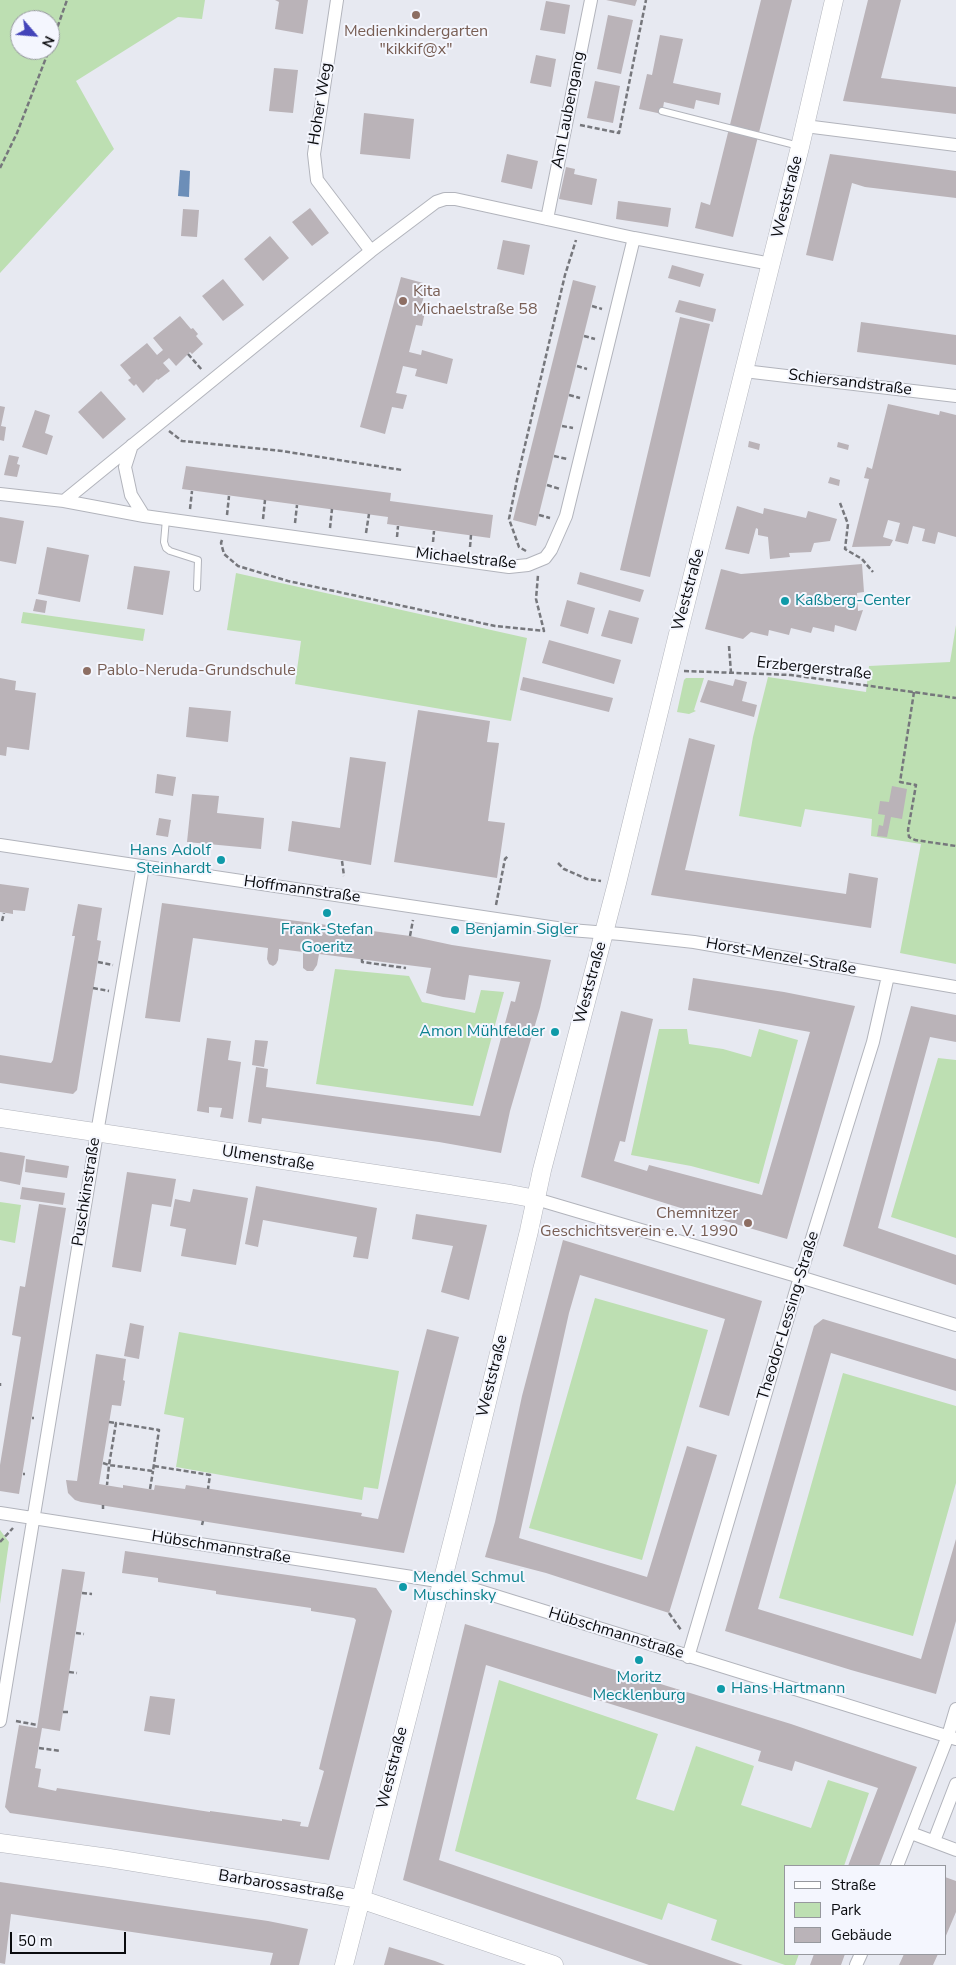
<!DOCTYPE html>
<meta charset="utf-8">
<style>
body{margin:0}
#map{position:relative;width:956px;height:1965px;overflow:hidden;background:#e7e9f1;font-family:"Nunito Sans",sans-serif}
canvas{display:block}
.legend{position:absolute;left:784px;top:1865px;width:162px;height:90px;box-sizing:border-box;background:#f4f6fe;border:1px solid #96989e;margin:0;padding:6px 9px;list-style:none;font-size:15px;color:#0a0b0e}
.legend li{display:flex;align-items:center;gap:10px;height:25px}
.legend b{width:25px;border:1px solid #96989e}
.north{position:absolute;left:10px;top:10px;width:50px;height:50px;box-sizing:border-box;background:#f4f6fe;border:1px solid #96989e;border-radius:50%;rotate:117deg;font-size:14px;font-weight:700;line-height:20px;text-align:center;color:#0a0b0e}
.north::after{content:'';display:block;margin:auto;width:18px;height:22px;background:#4344b9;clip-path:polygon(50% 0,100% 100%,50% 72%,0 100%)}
.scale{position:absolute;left:10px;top:1932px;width:116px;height:22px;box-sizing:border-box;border:2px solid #0a0b0e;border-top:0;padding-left:6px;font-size:15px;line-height:18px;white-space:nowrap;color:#0a0b0e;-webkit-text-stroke:4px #f4f6fe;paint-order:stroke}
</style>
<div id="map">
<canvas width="956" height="1965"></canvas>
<ul class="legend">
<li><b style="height:6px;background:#fff"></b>Straße</li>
<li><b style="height:14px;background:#bddfb2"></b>Park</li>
<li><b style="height:14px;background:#bab3b8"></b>Gebäude</li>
</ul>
<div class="north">N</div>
<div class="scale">50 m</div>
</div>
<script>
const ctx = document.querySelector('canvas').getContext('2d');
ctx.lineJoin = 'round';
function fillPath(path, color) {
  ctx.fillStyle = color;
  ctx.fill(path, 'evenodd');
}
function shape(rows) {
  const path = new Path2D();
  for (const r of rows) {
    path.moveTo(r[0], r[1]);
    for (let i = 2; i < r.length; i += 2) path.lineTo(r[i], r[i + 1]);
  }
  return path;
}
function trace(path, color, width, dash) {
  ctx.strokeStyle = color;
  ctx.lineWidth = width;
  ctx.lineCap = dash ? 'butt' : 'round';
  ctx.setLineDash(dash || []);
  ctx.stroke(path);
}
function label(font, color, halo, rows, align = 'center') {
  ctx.font = font + ' "Nunito Sans",sans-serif';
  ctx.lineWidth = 4;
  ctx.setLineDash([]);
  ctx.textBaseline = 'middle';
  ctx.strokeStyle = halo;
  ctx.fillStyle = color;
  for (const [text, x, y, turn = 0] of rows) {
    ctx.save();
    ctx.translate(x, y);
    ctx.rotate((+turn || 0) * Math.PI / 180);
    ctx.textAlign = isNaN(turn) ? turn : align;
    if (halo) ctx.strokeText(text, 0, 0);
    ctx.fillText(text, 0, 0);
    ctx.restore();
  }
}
const green = shape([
 [0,0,205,0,202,19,178,17,76,81,114,149,0,273],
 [20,20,50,20,50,50,20,50],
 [236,573,527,638,511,721,295,684,301,641,227,630],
 [23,612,145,629,143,641,21,623],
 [956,625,956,964,900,953,921,844,871,836,872,819,805,809,801,827,739,816,753,737,768,677,866,692,869,666,950,662],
 [686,678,704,678,694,710,696,711,689,714,677,712,684,680],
 [335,969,409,976,422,1002,475,1013,481,990,504,992,473,1106,316,1084],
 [659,1029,687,1029,689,1044,723,1049,751,1057,759,1029,798,1040,759,1184,691,1166,631,1155],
 [938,1058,956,1060,956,1238,891,1217],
 [0,1202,21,1205,15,1243,0,1240],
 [595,1298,708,1330,642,1560,529,1528],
 [179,1332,399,1371,378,1489,364,1487,362,1500,176,1467,184,1418,164,1414],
 [843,1373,956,1406,956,1483,913,1636,779,1598],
 [0,1530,9,1542,0,1604],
 [499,1680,658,1734,636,1799,674,1811,696,1746,754,1766,741,1805,811,1828,828,1780,869,1793,844,1866,785,1866,785,1954,799,1954,795,1965,785,1965,711,1940,717,1920,668,1903,662,1920,455,1851]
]);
const water = shape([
 [180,170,190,171,189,197,178,196]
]);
const building = shape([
 [275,0,308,0,303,34,275,29,279,2],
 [606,0,637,0,635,6],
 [761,0,792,0,733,237,695,228,701,202,710,205],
 [868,0,901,0,881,78,956,87,956,114,843,101],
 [546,1,570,5,565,34,540,30],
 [608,15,633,20,621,74,597,69],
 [660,35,683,39,673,83,721,93,719,105,696,100,694,109,664,102,662,114,639,109,647,74,652,75],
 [536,55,556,59,551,87,530,83],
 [274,68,298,70,293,113,269,111],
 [595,81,620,86,613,123,587,118],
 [364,113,414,119,410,159,360,154],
 [507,154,538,161,532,189,501,182],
 [830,154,956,171,956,198,865,187,852,183,833,261,806,255],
 [566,167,575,169,574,174,597,179,592,205,559,199],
 [618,201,671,208,668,227,616,219],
 [310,208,329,233,312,246,292,222],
 [183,209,199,210,197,237,181,236],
 [270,236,289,258,263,281,244,259],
 [503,240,530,245,524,275,497,269],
 [672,265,704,274,700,287,668,278],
 [401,277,427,284,420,311,425,312,422,326,416,325,409,352,421,355,422,350,453,359,447,384,415,376,417,369,403,366,396,393,407,395,403,409,392,407,385,434,360,427],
 [223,279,244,305,223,321,202,296],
 [573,280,596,286,536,526,513,520],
 [679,300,716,309,713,322,675,312],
 [180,316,191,329,193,328,198,334,196,336,203,344,192,354,190,352,176,366,169,358,163,363,170,371,158,380,157,379,143,393,136,384,134,386,128,380,131,378,120,365,147,343,157,355,163,350,153,338],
 [680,317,710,324,650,577,620,570],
 [861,322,956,335,956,365,857,352],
 [101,391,126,419,103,439,78,412],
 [888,404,939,415,940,411,956,415,956,537,938,532,935,544,922,541,925,529,913,526,908,544,895,541,900,523,888,520,883,537,893,540,890,546,852,547,869,479,864,478,867,467,872,469],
 [0,406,5,407,1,426,6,427,4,441,0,440],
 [35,410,50,415,45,433,53,436,47,455,22,447],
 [749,441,760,444,759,450,748,447],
 [838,442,849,445,848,450,837,447],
 [9,455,19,457,17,464,20,465,17,477,4,475],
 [186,466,391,493,390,501,493,515,490,538,387,524,388,517,182,489],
 [830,477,840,480,839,486,828,483],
 [737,506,763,514,764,508,806,518,808,511,837,519,830,541,814,543,811,552,789,553,790,557,770,559,768,537,758,535,758,529,756,528,749,554,725,549],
 [0,517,24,521,16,564,0,561],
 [47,547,89,555,80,602,38,594],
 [862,564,864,592,857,593,858,611,863,610,856,631,835,625,834,632,813,627,811,633,791,628,789,635,769,630,768,636,751,632,743,639,705,629,721,569,741,574],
 [134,566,170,571,163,615,127,609],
 [580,572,644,590,640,602,577,584],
 [36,599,47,601,45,613,33,611],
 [567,600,595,608,588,634,560,626],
 [609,610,639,618,632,644,601,636],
 [549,640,621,660,614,684,542,663],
 [523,677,613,698,609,712,520,690],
 [0,678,16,681,15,690,36,693,29,750,7,747,6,756,0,755],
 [735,679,747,682,742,701,757,705,754,717,700,702,708,680,733,686],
 [189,707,231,711,228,742,186,737],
 [418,710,490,721,487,742,499,743,488,821,505,823,497,878,394,862],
 [689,738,715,745,685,870,846,894,849,873,878,878,871,928,651,895],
 [350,757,386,762,371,865,288,851,292,821,340,828],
 [157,774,176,777,173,796,155,793],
 [892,786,907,789,902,819,891,817,887,837,877,836,879,825,883,826,885,815,878,814,880,801,889,802],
 [192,794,219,796,217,813,264,818,261,849,187,842],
 [159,818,171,820,168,837,156,835],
 [0,884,29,888,25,911,13,910,13,914,0,912],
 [162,903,410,936,452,945,551,960,540,1008,510,1111,501,1153,439,1142,262,1118,261,1124,248,1122,256,1067,268,1069,266,1087,480,1116,511,1001,515,1002,520,982,469,975,465,1000,443,997,426,993,431,968,319,954,317,965,313,971,307,971,303,968,303,952,279,949,278,960,276,964,273,966,269,964,267,959,268,948,193,938,180,1022,145,1018],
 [78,904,102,908,97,940,101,941,77,1090,73,1094,0,1083,0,1055,51,1063,53,1060,75,936,72,936],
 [693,978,784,992,855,1006,787,1239,684,1209,581,1177,621,1011,653,1019,625,1142,620,1141,614,1161,647,1171,649,1165,762,1195,810,1032,688,1010],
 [911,1006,956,1015,956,1042,930,1037,878,1228,956,1255,956,1285,843,1246],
 [207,1038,231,1041,228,1060,241,1062,233,1119,220,1117,222,1108,209,1107,209,1113,197,1111],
 [255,1040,268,1041,264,1067,252,1065],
 [0,1152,25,1156,20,1185,0,1181],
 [26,1159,69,1166,67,1178,25,1172],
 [127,1172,176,1179,171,1207,152,1204,141,1272,112,1267],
 [256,1186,377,1208,368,1259,353,1257,357,1237,263,1220,258,1247,245,1244],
 [22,1187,65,1193,63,1205,20,1199],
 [193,1189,248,1198,236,1265,181,1256,186,1229,170,1226,175,1199,190,1202],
 [39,1204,66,1208,19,1494,0,1491,0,1465,21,1337,12,1335,20,1286,25,1287],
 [416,1214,487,1225,469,1300,441,1292,453,1246,412,1239],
 [563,1240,762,1301,729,1416,699,1407,725,1319,580,1275,569,1313,519,1538,647,1577,687,1446,717,1455,669,1613,546,1573,485,1557,495,1522,522,1396],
 [823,1319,956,1359,956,1391,831,1353,758,1609,921,1659,956,1539,956,1621,936,1694,851,1670,725,1631,814,1326],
 [130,1323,144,1326,139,1359,124,1356],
 [427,1329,459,1337,404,1553,81,1502,75,1500,68,1493,66,1480,77,1481,96,1354,126,1359,123,1380,125,1381,121,1406,112,1405,99,1484,123,1488,123,1485,154,1490,155,1485,185,1489,186,1485,362,1513,361,1516,378,1519],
 [125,1551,376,1588,392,1611,329,1860,10,1813,5,1807,19,1725,37,1728,62,1569,85,1572,60,1731,42,1728,35,1768,41,1769,38,1787,56,1791,57,1788,210,1812,210,1811,282,1821,282,1819,301,1822,300,1826,308,1827,324,1771,319,1769,356,1620,354,1618,311,1611,311,1608,216,1594,216,1591,158,1582,158,1578,122,1573],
 [465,1624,791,1724,917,1767,879,1866,848,1866,878,1788,795,1761,792,1771,758,1761,761,1751,486,1665,439,1860,743,1965,649,1965,403,1880],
 [150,1696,175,1699,170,1735,144,1731],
 [945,1877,956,1881,956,1912,945,1938],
 [0,1882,268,1921,308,1929,299,1965,270,1965,273,1953,11,1914,5,1964,0,1963],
 [389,1947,435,1961,445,1965,384,1965],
 [814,1954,845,1954,841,1965,810,1965],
 [904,1954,938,1954,933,1965,899,1965]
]);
const path = shape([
 [50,48,67,0],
 [580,125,619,133,646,0],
 [0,168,17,133,49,50],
 [592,306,602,309],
 [584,336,595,339],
 [188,354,202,370],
 [577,366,587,369],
 [569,395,580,398],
 [562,426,573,428],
 [169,431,182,441,282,451,402,470],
 [554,456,567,459],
 [547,485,560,489],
 [840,503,848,524,845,549,862,559,873,572],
 [190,509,192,491],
 [227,515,229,496],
 [539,515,550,518],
 [263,519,265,500],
 [295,523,297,505],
 [330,528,332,509],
 [366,533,369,514],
 [397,537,398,526],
 [222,540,221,543,224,554,238,566,288,581,495,626,544,631,536,599,538,575],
 [433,542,434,531],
 [470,547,471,535],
 [526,551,519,547,509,519,518,475,565,275,576,240],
 [729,646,731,673],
 [684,671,791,675,956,698],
 [914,692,900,782,916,785,908,830,909,837,915,840,956,846],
 [342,861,344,876],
 [558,863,564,869,587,879,601,881],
 [496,905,505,859,508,856],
 [2,921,4,913],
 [410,936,413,920],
 [362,959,362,962,406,968],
 [98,962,113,965],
 [93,988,109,991],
 [0,1383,0,1386],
 [32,1418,34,1418],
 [109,1422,116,1423],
 [103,1463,109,1465,153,1471,159,1430,116,1423,109,1465,107,1485],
 [154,1466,210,1475,208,1489],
 [23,1474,25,1474],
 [150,1489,153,1471],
 [103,1509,103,1505],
 [202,1525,203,1521],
 [0,1542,13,1528],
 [82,1593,92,1594],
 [669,1613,681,1630],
 [76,1633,84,1634],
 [69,1672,77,1673],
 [63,1712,69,1712],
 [16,1721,37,1725],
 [39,1748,61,1751]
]);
const lane = shape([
 [662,111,799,146],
 [166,519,164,542,166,548,170,551,198,560,197,588]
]);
const street = shape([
 [337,0,314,154,317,180,371,251],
 [805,126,956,145],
 [547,219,591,0],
 [744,371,956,396],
 [132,445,125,467,131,495,144,516],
 [0,494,64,501,144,516,509,567,528,565,545,558,551,550,566,516,634,238],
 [64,501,371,251,436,202,445,199,455,199,634,238,771,264],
 [0,845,570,930,621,934,694,942,956,987],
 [536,1199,800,1277,956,1325],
 [0,1513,457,1584,956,1739],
 [688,1657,800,1277,873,1042,888,976],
 [0,1721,97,1133,143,866],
 [911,1833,956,1850],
 [934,1841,956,1784],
 [897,1866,948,1736,956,1709],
 [856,1965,861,1954]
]);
const secondary = shape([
 [0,1118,510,1194,536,1199],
 [0,1843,109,1858,360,1899,554,1965],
 [344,1965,461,1508,529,1231,542,1170,617,883,677,638,800,147,834,0]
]);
const markers = [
 [416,15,5,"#8d6e63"],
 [403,301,5,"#8d6e63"],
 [785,601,5,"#0f9aa8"],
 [87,671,5,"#8d6e63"],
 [221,860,5,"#0f9aa8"],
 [327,913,5,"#0f9aa8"],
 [455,930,5,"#0f9aa8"],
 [555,1032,5,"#0f9aa8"],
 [748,1223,5,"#8d6e63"],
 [403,1587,5,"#0f9aa8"],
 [639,1660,5,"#0f9aa8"],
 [721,1689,5,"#0f9aa8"]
];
const educationNames = [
 ["Medienkindergarten",416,32,"center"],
 ["\"kikkif@x\"",416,50,"center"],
 ["Kita",413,292],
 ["Michaelstraße 58",413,310],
 ["Pablo-Neruda-Grundschule",97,671],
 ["Chemnitzer",738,1214,"right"],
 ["Geschichtsverein e. V. 1990",738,1232,"right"]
];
const streetNames = [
 ["Hoher Weg",321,104,-81],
 ["Am Laubengang",569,110,-79],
 ["Weststraße",788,197,-76],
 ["Schiersandstraße",850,383,7],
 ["Michaelstraße",466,559,6],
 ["Weststraße",689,590,-75],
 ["Erzbergerstraße",814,669,6],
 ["Hoffmannstraße",302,890,8],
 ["Horst-Menzel-Straße",781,957,10],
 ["Weststraße",591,983,-75],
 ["Ulmenstraße",268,1159,9],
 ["Puschkinstraße",87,1192,-81],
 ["Theodor-Lessing-Straße",789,1316,-73],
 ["Weststraße",493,1376,-76],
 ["Hübschmannstraße",221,1548,9],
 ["Hübschmannstraße",616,1634,17],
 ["Weststraße",393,1768,-76],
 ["Barbarossastraße",281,1886,9]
];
const cultureNames = [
 ["Kaßberg-Center",795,601],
 ["Hans Adolf",211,851,"right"],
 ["Steinhardt",211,869,"right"],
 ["Frank-Stefan",327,930,"center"],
 ["Goeritz",327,948,"center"],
 ["Benjamin Sigler",465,930],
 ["Amon Mühlfelder",545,1032,"right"],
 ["Mendel Schmul",413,1578],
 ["Muschinsky",413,1596],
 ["Moritz",639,1678,"center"],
 ["Mecklenburg",639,1696,"center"],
 ["Hans Hartmann",731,1689]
];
fillPath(green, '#bddfb2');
fillPath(water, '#6c8eb8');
fillPath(building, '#bab3b8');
trace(lane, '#b2b4bc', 8);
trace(street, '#b2b4bc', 14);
trace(secondary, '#b2b4bc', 19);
trace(path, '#76777c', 2.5, [5, 2.5]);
trace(lane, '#fff', 6);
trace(street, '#fff', 12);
trace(secondary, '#fff', 18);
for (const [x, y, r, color] of markers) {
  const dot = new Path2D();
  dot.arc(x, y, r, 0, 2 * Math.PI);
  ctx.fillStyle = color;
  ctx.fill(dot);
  trace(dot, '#f4f6fe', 2);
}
label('16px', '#785e54', '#f4f6fe', educationNames, 'left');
label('16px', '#0a0b0e', '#f4f6fe', streetNames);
label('16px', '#0d838f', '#f4f6fe', cultureNames, 'left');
</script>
